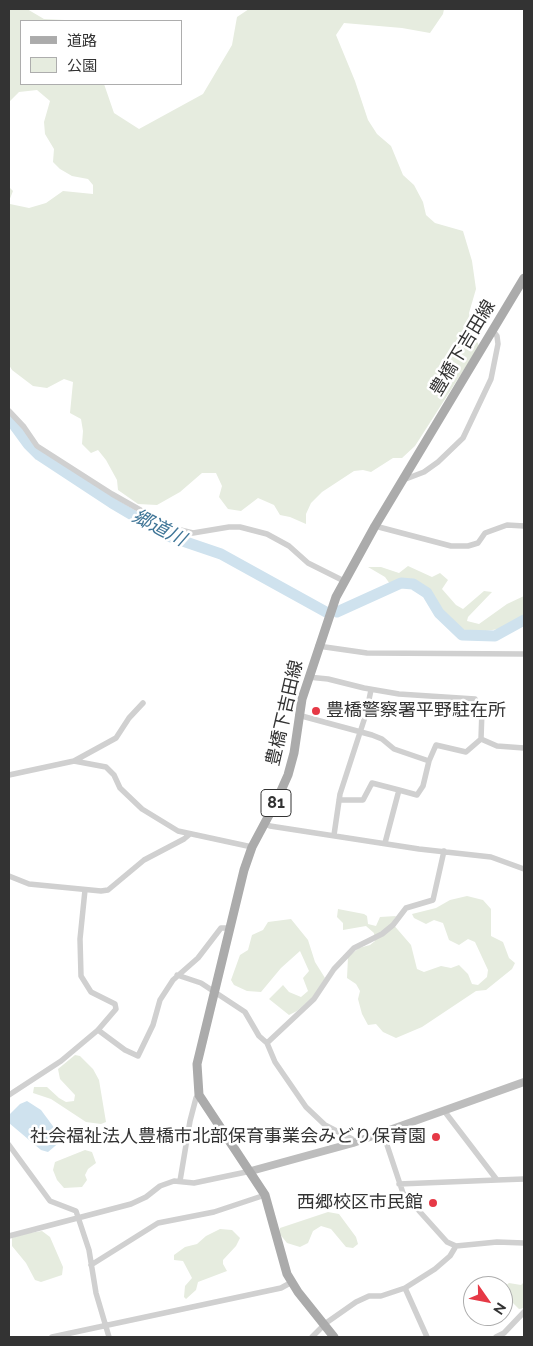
<!DOCTYPE html>
<meta charset="utf-8">
<style>
body{margin:0}
#map{position:relative;width:533px;height:1346px;overflow:hidden;background:#fff;font-family:Raleway,"Noto Sans JP",sans-serif}
canvas{display:block}
.frame{position:absolute;inset:0;border:10px solid #333;pointer-events:none}
.legend{position:absolute;left:20px;top:20px;width:162px;height:65px;box-sizing:border-box;background:#fff;border:1px solid #adadad;margin:0;padding:6px 9px;list-style:none;font-size:15px;color:#333}
.legend li{display:flex;align-items:center;gap:10px;height:25px}
.legend b{width:25px;border:1px solid #adadad}
.north{position:absolute;left:463px;top:1276px;width:50px;height:50px;box-sizing:border-box;background:#fff;border:1px solid #adadad;border-radius:50%;rotate:123deg;font-size:14px;font-weight:700;line-height:20px;text-align:center;color:#333}
.north::after{content:'';display:block;margin:auto;width:18px;height:22px;background:#e63946;clip-path:polygon(50% 0,100% 100%,50% 72%,0 100%)}
</style>
<div id="map">
<canvas width="533" height="1346"></canvas>
<div class="frame"></div>
<ul class="legend">
<li><b style="height:6px;background:#ababab"></b>道路</li>
<li><b style="height:14px;background:#e6ecdf"></b>公園</li>
</ul>
<div class="north">N</div>
</div>
<script>
const ctx = document.querySelector('canvas').getContext('2d');
ctx.lineJoin = 'round';
function fillPath(path, color) {
  ctx.fillStyle = color;
  ctx.fill(path, 'evenodd');
}
function shape(rows) {
  const path = new Path2D();
  for (const r of rows) {
    path.moveTo(r[0], r[1]);
    for (let i = 2; i < r.length; i += 2) path.lineTo(r[i], r[i + 1]);
  }
  return path;
}
function trace(path, color, width, dash) {
  ctx.strokeStyle = color;
  ctx.lineWidth = width;
  ctx.lineCap = dash ? 'butt' : 'round';
  ctx.setLineDash(dash || []);
  ctx.stroke(path);
}
function label(font, color, halo, rows, align = 'center') {
  ctx.font = font + ' Raleway,"Noto Sans JP",sans-serif';
  ctx.lineWidth = 5;
  ctx.setLineDash([]);
  ctx.textBaseline = 'middle';
  ctx.strokeStyle = halo;
  ctx.fillStyle = color;
  for (const [text, x, y, turn = 0] of rows) {
    ctx.save();
    ctx.translate(x, y);
    ctx.rotate((+turn || 0) * Math.PI / 180);
    ctx.textAlign = isNaN(turn) ? turn : align;
    if (halo) ctx.strokeText(text, 0, 0);
    ctx.fillText(text, 0, 0);
    ctx.restore();
  }
}
const green = shape([
 [9,9,27,9,44,19,85,21,21,21,21,84,104,84,114,113,139,129,203,94,232,45,237,17,249,9,444,9,443,14,430,33,402,28,344,23,336,35,355,81,368,120,377,134,391,146,403,175,414,185,423,202,426,215,435,223,463,231,472,261,476,289,469,313,471,327,479,346,415,446,402,458,393,458,371,472,363,470,354,471,322,492,311,503,306,514,306,524,290,517,280,515,274,505,258,498,241,511,228,509,219,497,222,486,216,473,202,473,180,492,157,505,138,504,118,490,117,480,106,460,98,450,91,453,82,444,83,431,81,419,70,413,73,382,64,379,47,388,33,386,12,370,9,365,9,187,13,191,9,201,10,204,29,208,46,203,63,191,93,194,93,185,88,179,72,176,60,169,53,162,54,149,45,134,44,122,50,101,37,90,19,92,9,102],
 [408,566,432,577,440,573,448,580,442,589,456,605,463,609,484,591,492,592,468,617,467,621,479,624,507,604,524,596,524,615,499,629,471,633,458,627,441,611,428,591,420,583,407,580,390,584,385,577,368,567,381,567,399,573],
 [467,896,483,900,491,909,491,936,503,942,509,958,515,963,512,969,486,990,476,991,422,1027,396,1038,383,1032,376,1024,368,1025,362,1014,358,999,360,991,356,984,347,978,348,957,359,948,370,945,375,941,374,933,366,926,343,930,343,923,337,917,338,909,364,914,367,916,368,924,376,926,380,917,396,916,392,923,411,945,417,969,424,972,441,966,451,968,459,965,468,974,472,984,478,985,487,977,488,970,475,942,468,939,459,945,449,940,443,923,434,920,426,924,414,918,412,914,436,908,450,900],
 [291,919,308,940,315,962,325,978,313,997,297,1011,289,1015,269,999,283,985,289,992,301,997,308,991,303,978,309,971,300,951,281,968,261,992,247,991,234,985,231,980,240,955,248,950,252,935,263,930,268,922],
 [75,1055,80,1056,93,1069,99,1080,106,1122,101,1124,86,1122,51,1099,33,1093,34,1087,47,1087,59,1098,66,1102,74,1101,75,1095,60,1079,58,1069],
 [85,1150,92,1152,96,1163,88,1169,85,1175,87,1180,82,1187,64,1188,57,1180,53,1170,55,1162],
 [328,1212,339,1214,356,1237,358,1244,353,1248,346,1247,331,1229,321,1226,313,1231,308,1243,300,1247,287,1243,279,1233,280,1228],
 [220,1229,232,1230,240,1238,236,1246,223,1260,223,1264,227,1271,198,1282,196,1290,186,1299,184,1297,185,1286,192,1278,183,1261,174,1260,174,1255,185,1247,197,1244,206,1236],
 [42,1231,50,1237,63,1267,62,1275,41,1282,35,1280,26,1263,12,1246,12,1238,23,1234],
 [524,1282,524,1308,519,1309,509,1299,504,1287,509,1283,521,1285]
]);
const water = shape([
 [27,1101,41,1110,61,1137,61,1141,48,1152,41,1150,9,1123,10,1114,20,1104]
]);
const river = shape([
 [9,418,28,444,39,455,112,503,168,536,221,554,326,612],
 [337,612,401,583,413,584,427,593,439,613,462,635,495,636,524,620]
]);
const street = shape([
 [9,411,24,427,37,446,112,494,172,528,193,533,229,527,240,527,267,534,289,546,308,563,344,581],
 [403,480,424,472,438,462,463,438,491,379,498,344,497,336,493,331],
 [375,526,451,546,468,546,478,543,485,533,507,525,524,526],
 [318,646,367,653,524,654],
 [308,677,328,679,364,688,399,694,475,699,482,710,481,739],
 [298,715,372,735,382,739,394,749,429,761,436,745,466,752,481,739,497,746,524,748],
 [74,761,116,738,129,718,143,703],
 [9,775,74,761,106,767,114,775,120,788,142,809,178,831,252,847],
 [339,800,363,800,372,783,399,790],
 [265,824,270,826,419,849,491,857,524,869],
 [334,835,340,794,366,714,371,690],
 [385,843,399,790,417,795,423,786,429,761],
 [9,876,29,884,101,891,108,890,144,860,184,839,190,834],
 [177,975,201,983,245,1012,259,1036,267,1043,275,1062,306,1107,325,1125,352,1139,353,1143],
 [98,1030,125,1050,138,1056,153,1025,160,1000,173,980,198,958,221,928,230,928],
 [267,1043,314,999,334,969,354,948,382,934,393,925,406,908,433,900,444,851],
 [9,1095,61,1061,98,1030,116,1009,115,1004,91,992,81,976,80,939,85,890],
 [445,1112,497,1180,524,1179],
 [383,1133,403,1193,447,1242,456,1246,497,1242,524,1243],
 [9,1145,50,1201,76,1211,89,1250,96,1293,109,1337],
 [180,1181,190,1121,196,1098,199,1095],
 [399,1184,497,1180],
 [9,1236,131,1204,146,1197,160,1186,174,1181,194,1183,251,1171],
 [91,1265,158,1223,214,1212,265,1195],
 [405,1288,427,1337],
 [52,1337,281,1288,292,1282],
 [312,1337,326,1323,356,1302,369,1296,381,1296,405,1288,435,1269,450,1256,456,1246],
 [496,1337,504,1333,524,1312]
]);
const secondary = shape([
 [251,1171,353,1143,524,1082]
]);
const primary = shape([
 [334,1337,298,1292,287,1274,265,1195,199,1095,197,1064,244,870,252,847,276,802,288,775,294,753,302,699,336,597,375,526,524,278]
]);
const markers = [
 [316,711,5,"#e63946"],
 [436,1137,5,"#e63946"],
 [433,1203,5,"#e63946"]
];
const shields = [
 [276,803,30]
];
const shieldNames = [
 ["81",276,803]
];
const streetNames = [
 ["豊橋下吉田線",463,348,-59],
 ["豊橋下吉田線",285,713,-77]
];
const poiNames = [
 ["豊橋警察署平野駐在所",326,711,"left"],
 ["社会福祉法人豊橋市北部保育事業会みどり保育園",426,1137],
 ["西郷校区市民館",423,1203]
];
const waterNames = [
 ["郷道川",159,528,27]
];
fillPath(green, '#e6ecdf');
fillPath(water, '#cfe2ee');
trace(river, '#cfe2ee', 11);
trace(street, '#d0d0d0', 5.5);
trace(secondary, '#bdbdbd', 8);
trace(primary, '#ababab', 9);
for (const [x, y, r, color] of markers) {
  const dot = new Path2D();
  dot.arc(x, y, r, 0, 2 * Math.PI);
  ctx.fillStyle = color;
  ctx.fill(dot);
  trace(dot, '#fff', 2);
}
for (const [x, y, w] of shields) {
  const box = new Path2D();
  box.roundRect(x - w / 2, y - 13.5, w, 27, 4);
  ctx.fillStyle = '#fff';
  ctx.fill(box);
  trace(box, '#333', 1);
}
label('bold 16px', '#333', null, shieldNames);
label('18px', '#333', '#fff', streetNames);
label('18px', '#333', '#fff', poiNames, 'right');
label('italic 19px', '#3f7597', '#fff', waterNames);
</script>
